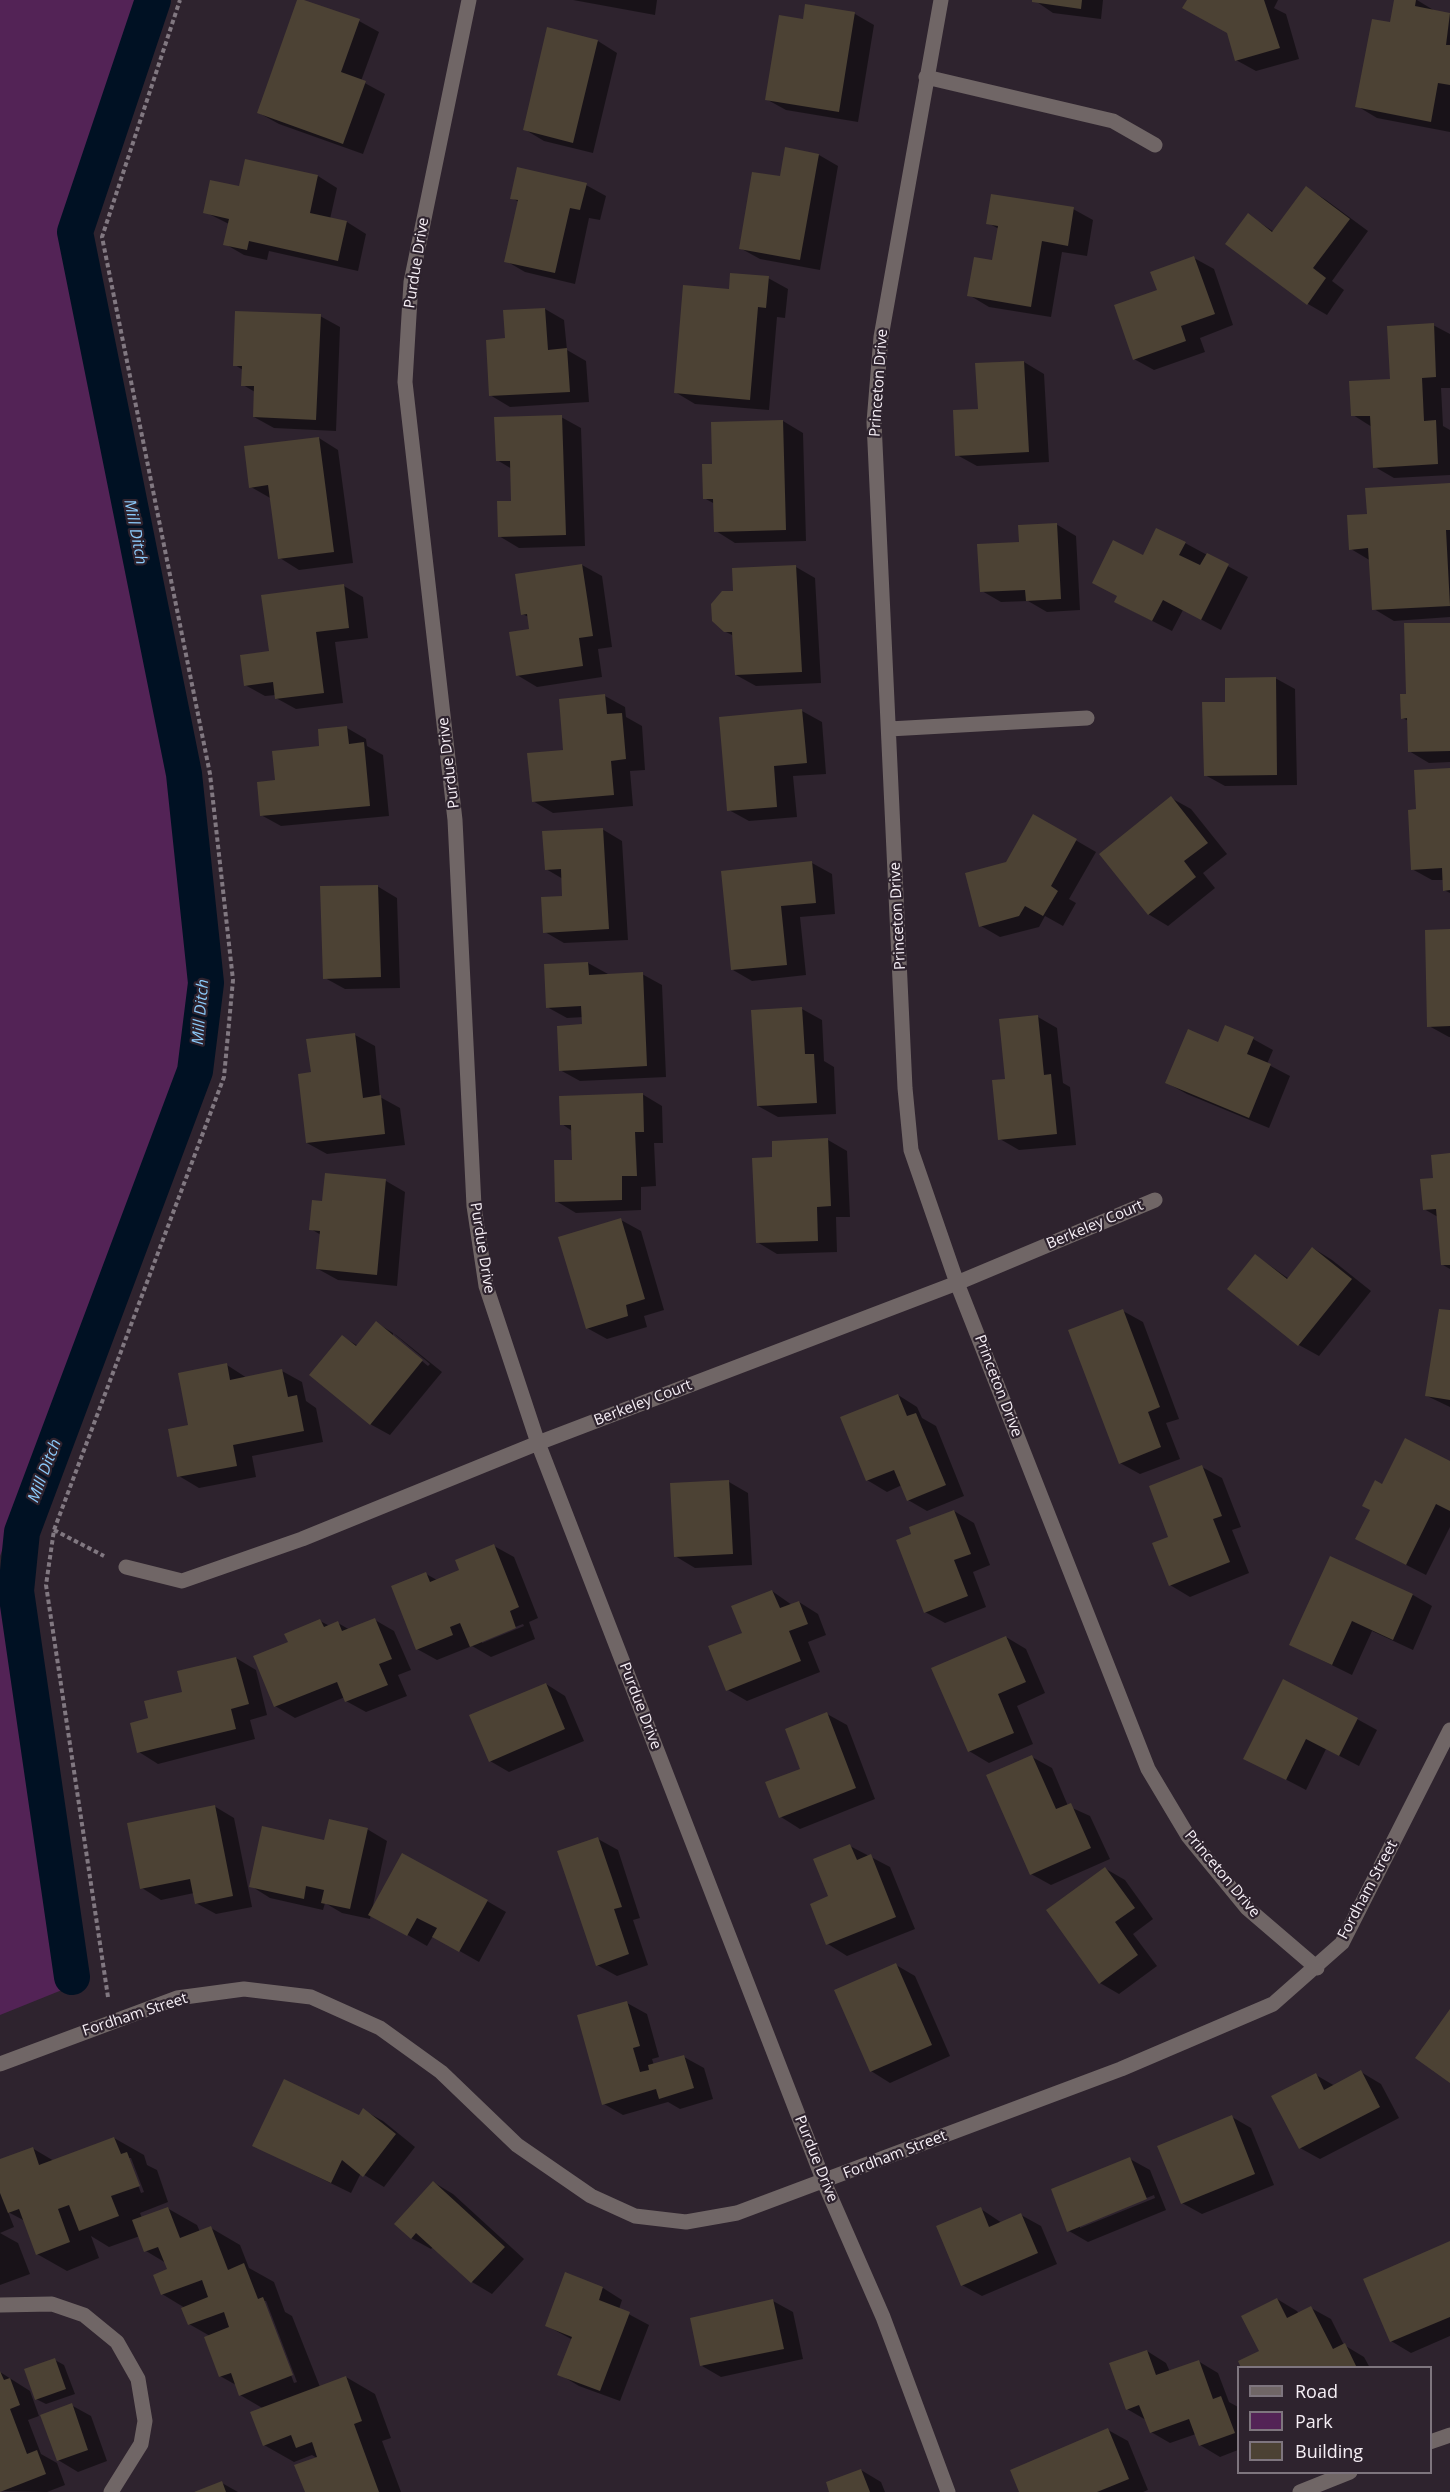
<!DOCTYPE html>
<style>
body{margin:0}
#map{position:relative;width:1450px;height:2492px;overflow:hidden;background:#2e232e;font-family:"Open Sans",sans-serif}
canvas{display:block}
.legend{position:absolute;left:1237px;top:2366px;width:195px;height:108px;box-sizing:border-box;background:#2e232e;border:2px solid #7e757e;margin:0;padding:8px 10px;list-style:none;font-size:18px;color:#f6eff6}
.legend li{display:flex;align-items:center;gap:12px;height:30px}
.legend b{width:30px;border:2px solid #7e757e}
</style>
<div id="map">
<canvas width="1450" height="2492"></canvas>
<ul class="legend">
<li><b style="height:8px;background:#706666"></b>Road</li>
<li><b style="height:16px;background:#532356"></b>Park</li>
<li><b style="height:16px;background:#4c4234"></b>Building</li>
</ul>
</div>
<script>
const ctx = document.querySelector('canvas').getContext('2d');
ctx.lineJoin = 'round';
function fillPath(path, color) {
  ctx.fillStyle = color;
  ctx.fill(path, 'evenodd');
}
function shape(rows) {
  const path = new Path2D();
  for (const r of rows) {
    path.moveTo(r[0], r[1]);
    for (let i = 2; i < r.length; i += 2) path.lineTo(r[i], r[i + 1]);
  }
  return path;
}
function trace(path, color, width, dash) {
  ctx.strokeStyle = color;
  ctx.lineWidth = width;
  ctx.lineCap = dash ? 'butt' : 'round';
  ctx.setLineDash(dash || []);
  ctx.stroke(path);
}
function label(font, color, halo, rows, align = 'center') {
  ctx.font = font + ' "Open Sans",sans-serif';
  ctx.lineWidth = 4.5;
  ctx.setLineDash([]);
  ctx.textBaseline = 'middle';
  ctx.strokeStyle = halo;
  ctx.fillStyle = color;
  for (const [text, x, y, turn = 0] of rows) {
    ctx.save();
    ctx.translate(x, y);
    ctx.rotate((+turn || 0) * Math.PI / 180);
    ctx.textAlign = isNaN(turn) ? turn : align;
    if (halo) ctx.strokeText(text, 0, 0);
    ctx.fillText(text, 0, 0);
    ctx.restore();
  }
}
const green = shape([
 [0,0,143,0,60,245,179,784,193,982,187,1056,0,1556],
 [0,1574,62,1990,0,2015]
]);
const shadow = shape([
 [298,0,359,21,379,32,361,81,385,94,363,154,279,124,259,113],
 [573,0,657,0,655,15],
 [1034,0,1103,0,1101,19,1053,13],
 [1188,0,1278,0,1274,8,1286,14,1299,59,1256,71,1236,60,1228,33],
 [1396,0,1417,0,1435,11,1450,14,1450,132,1377,118,1357,106,1391,24],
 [855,14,874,25,858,122,786,110,766,99,804,21],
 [598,41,617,53,593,153,544,141,524,129],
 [819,155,838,166,820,270,760,259,740,248,781,178],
 [318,176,337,188,330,219,347,222,366,234,358,271,269,251,267,260,244,255,225,244,229,224,205,212,240,187],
 [586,185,606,196,600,220,589,218,575,284,525,272,506,261,519,202,512,198],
 [1307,188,1326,200,1368,231,1332,281,1344,290,1327,315,1308,304,1248,215,1274,232],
 [1073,209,1093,220,1087,256,1062,252,1051,317,989,307,969,295,994,262,999,229,988,223],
 [1194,258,1214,269,1233,325,1200,338,1205,352,1154,370,1134,359,1159,291],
 [768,278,788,289,785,318,777,317,769,410,695,404,675,392,730,290],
 [545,309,564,320,567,350,586,361,589,402,510,407,490,395],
 [320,316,340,327,336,431,274,428,254,417,255,392,243,385,243,370,235,365],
 [1433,325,1450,334,1450,388,1441,388,1443,426,1450,430,1450,475,1394,478,1375,467,1372,427,1353,415,1392,381],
 [1024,362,1044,374,1049,462,977,466,957,455,979,410],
 [561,417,581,428,585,546,519,548,499,536,513,502,512,469,497,460],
 [783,421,803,433,806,541,735,543,716,531,715,504,704,498,714,465,713,423],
 [319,438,338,450,353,563,299,570,280,558,272,499,251,487],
 [1450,485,1450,617,1394,621,1374,609,1371,561,1351,549,1368,515],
 [1056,524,1076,536,1080,610,1047,612,1028,601,1001,602,982,591,1020,544],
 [1185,543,1248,577,1221,630,1183,610,1172,631,1115,602,1143,557],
 [582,565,602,576,612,647,598,649,602,677,537,687,517,675,531,630,529,617,522,614],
 [796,567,815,578,821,683,756,686,736,675,734,636,724,631,735,592],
 [344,586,363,597,368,638,335,642,343,703,296,709,276,698,276,695,265,696,245,685,271,652],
 [1450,624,1450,762,1429,763,1409,751,1409,721,1402,718,1408,695],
 [1275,678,1295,689,1297,785,1225,786,1205,775,1227,703],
 [605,696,625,707,626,717,642,726,645,770,630,771,633,806,553,813,533,801,565,751],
 [802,711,822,722,826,774,793,776,797,817,749,821,729,810],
 [347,728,366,739,367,746,383,755,389,816,281,826,261,815,276,781],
 [1450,769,1450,893,1444,890,1444,880,1432,880,1412,869,1417,811],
 [1171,798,1191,809,1227,854,1203,873,1215,888,1168,926,1148,914],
 [1034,816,1096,852,1069,899,1076,903,1063,926,1045,916,1039,927,1000,937,981,926],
 [602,829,622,841,628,940,564,943,545,932,564,897,563,879,546,869],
 [812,863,832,874,835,914,800,917,806,975,752,981,733,970],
 [377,886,397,898,400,988,345,989,325,978],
 [1450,931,1450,1037,1449,1037,1429,1026],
 [588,963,608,974,642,974,662,985,666,1077,580,1081,560,1070,584,1026,584,1017,567,1018,547,1007],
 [802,1009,822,1020,824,1061,834,1067,836,1114,778,1117,758,1106],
 [1038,1017,1057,1028,1063,1083,1070,1087,1076,1145,1019,1150,1000,1139,1007,1080],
 [355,1035,375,1046,380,1097,400,1108,405,1145,327,1154,307,1143,312,1073],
 [1253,1039,1273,1050,1267,1064,1290,1076,1269,1128,1187,1094,1167,1083,1219,1044],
 [642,1094,662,1106,663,1143,654,1143,656,1186,641,1187,641,1210,576,1213,556,1201,573,1161,572,1131,562,1124],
 [828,1140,847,1151,850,1217,836,1217,837,1252,777,1254,757,1242,774,1159],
 [1450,1155,1450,1269,1443,1265,1438,1217,1424,1209,1434,1179],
 [386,1181,405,1192,397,1286,338,1280,318,1269,321,1235,311,1229],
 [621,1220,641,1231,664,1310,644,1316,647,1327,607,1339,587,1328],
 [1313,1248,1332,1260,1371,1291,1319,1356,1299,1345,1229,1288,1255,1255,1289,1279],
 [1123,1311,1143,1322,1179,1419,1166,1423,1180,1459,1140,1474,1120,1463],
 [1450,1312,1450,1407,1427,1396],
 [377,1323,396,1335,442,1372,390,1435,370,1424,343,1337,358,1346],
 [393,1333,430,1364,428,1366,393,1337],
 [227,1365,247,1378,282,1371,302,1382,306,1401,316,1408,323,1442,252,1456,256,1477,199,1488,179,1476,190,1426],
 [898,1395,917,1407,922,1418,936,1426,964,1496,927,1511,908,1500,902,1485,887,1492,867,1480],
 [1450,1462,1450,1527,1426,1575,1377,1550,1383,1486],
 [1202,1467,1222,1478,1241,1527,1232,1530,1249,1573,1190,1597,1170,1585],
 [729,1482,748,1493,752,1565,695,1568,675,1556],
 [954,1511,974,1523,990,1565,973,1572,986,1607,945,1623,925,1612],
 [494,1546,514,1557,538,1618,529,1622,535,1639,491,1657,472,1646,437,1660,417,1649,426,1574,437,1580,461,1571],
 [523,1624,524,1626,482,1643,482,1640],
 [1331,1558,1413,1595,1432,1606,1413,1650,1372,1631,1352,1675,1291,1645],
 [772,1591,792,1605,799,1602,818,1614,826,1635,808,1642,820,1672,747,1701,728,1690,744,1633],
 [375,1620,394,1631,411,1670,398,1675,407,1696,366,1712,346,1701,345,1697,295,1718,275,1706,255,1657,290,1643,320,1621,330,1626,338,1623,350,1630],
 [1006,1637,1026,1649,1045,1693,1017,1706,1033,1744,989,1763,969,1751],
 [236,1658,256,1670,267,1715,250,1720,255,1739,158,1764,139,1752,150,1719,183,1693],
 [546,1684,565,1696,584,1741,509,1772,490,1761],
 [827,1714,847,1725,875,1799,800,1829,781,1817],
 [1357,1719,1377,1730,1359,1766,1326,1749,1306,1790,1245,1758],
 [1032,1757,1052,1768,1068,1806,1090,1816,1110,1859,1051,1885,1031,1874],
 [214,1806,234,1818,252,1907,216,1914,196,1903,194,1893,161,1900,142,1888],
 [367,1829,387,1841,372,1910,487,1901,506,1912,479,1962,433,1936,427,1946,371,1914,370,1919,342,1913,325,1903,323,1910,270,1898,251,1886,326,1842],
 [598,1839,618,1850,640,1918,633,1920,648,1965,617,1976,597,1965],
 [850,1846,890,1867,915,1929,847,1956,828,1944,812,1904,830,1897],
 [1106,1869,1125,1880,1153,1919,1133,1934,1157,1966,1119,1994,1100,1983],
 [896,1965,915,1976,950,2056,890,2083,871,2071],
 [627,2003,647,2014,659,2057,652,2059,654,2065,684,2057,704,2068,713,2099,680,2109,668,2102,623,2115,604,2104],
 [1361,2072,1381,2084,1399,2118,1320,2159,1300,2148,1316,2075,1335,2086],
 [363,2110,383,2121,415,2147,384,2187,361,2173,351,2193,254,2146,360,2117],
 [1232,2117,1251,2128,1274,2185,1202,2214,1182,2203],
 [114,2138,144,2155,147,2165,157,2170,168,2202,140,2213,142,2218,167,2208,197,2225,200,2232,211,2228,240,2245,249,2268,274,2282,285,2312,292,2316,320,2387,346,2377,375,2394,391,2438,382,2441,401,2492,306,2492,317,2458,312,2455,294,2462,264,2445,264,2409,240,2395,236,2385,220,2376,210,2336,189,2324,185,2308,162,2294,169,2270,166,2263,146,2251,140,2236,109,2247,91,2236,99,2258,67,2271,37,2254,25,2221,8,2212,14,2227,0,2233,18,2243,30,2274,0,2285,0,2161,32,2148,54,2161],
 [128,2158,131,2158,144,2192,141,2193],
 [263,2301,266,2301,297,2382,294,2383],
 [1130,2159,1150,2170,1166,2210,1088,2242,1069,2231],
 [1154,2195,1155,2198,1080,2228,1080,2225],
 [433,2182,453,2194,524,2259,492,2294,472,2282,433,2247,431,2249,411,2238],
 [981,2209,1002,2223,1021,2215,1041,2226,1057,2264,982,2296,962,2285],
 [1450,2243,1450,2336,1411,2353,1391,2341],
 [566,2274,603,2288,622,2300,619,2309,649,2325,620,2401,579,2386,559,2374,573,2340,547,2326],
 [1277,2299,1297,2311,1299,2314,1311,2308,1331,2319,1344,2345,1364,2357,1370,2368,1243,2368,1261,2351],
 [773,2301,793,2312,803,2359,721,2377,702,2366],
 [1147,2351,1166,2363,1170,2372,1198,2361,1218,2373,1229,2402,1238,2407,1238,2450,1220,2457,1200,2445,1196,2434,1170,2443,1151,2432,1146,2420,1127,2409],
 [55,2360,64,2365,75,2394,46,2404,36,2399],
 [0,2372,30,2391,39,2416,28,2420,41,2454,57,2463,65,2485,47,2492,0,2491],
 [71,2405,91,2416,107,2461,78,2472,58,2460],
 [1108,2430,1128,2441,1148,2490,1143,2492,1021,2492],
 [861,2470,881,2482,885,2492,831,2492],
 [222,2483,238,2492,198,2492]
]);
const canal = shape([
 [72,1977,16,1591,22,1532,195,1071,206,983,184,774,75,232,153,0]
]);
const building = shape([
 [297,0,304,0,360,19,341,72,366,81,343,144,257,113],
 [1032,0,1082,0,1081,9,1032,2],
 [1187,0,1264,0,1280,48,1235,61,1227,33,1182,8],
 [1394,0,1416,0,1415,6,1450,13,1446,45,1450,45,1450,85,1438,83,1431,122,1355,107,1372,19,1390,22],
 [805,4,855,12,839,112,765,100,779,15,803,19],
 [547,27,598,40,573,143,523,130],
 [785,147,819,154,800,260,739,249,752,172,780,176],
 [245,159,318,175,310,213,347,221,338,261,249,241,247,250,223,245,229,219,203,213,210,180,239,186],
 [517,167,587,183,580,210,570,208,555,273,504,262,518,200,510,199],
 [1306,186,1350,219,1313,268,1326,278,1307,305,1225,244,1248,213,1272,232],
 [991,194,1074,207,1068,246,1042,241,1031,307,967,296,974,257,992,260,998,226,986,224],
 [1194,256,1215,314,1181,326,1186,341,1133,360,1114,305,1157,290,1150,272],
 [730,273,769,276,766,308,758,307,750,400,674,393,683,285,729,289],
 [545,308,548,350,567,348,570,392,489,396,486,340,505,338,503,310],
 [235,311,321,314,316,420,253,417,254,386,241,386,242,366,233,366],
 [1434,323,1436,377,1422,378,1424,421,1436,420,1438,464,1373,468,1370,416,1351,416,1349,381,1390,379,1387,326],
 [1024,361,1029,452,955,456,953,410,978,409,975,363],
 [562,415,566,535,498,537,497,501,511,501,510,461,496,461,494,417],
 [783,420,786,530,714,532,713,499,703,499,702,464,712,464,711,422],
 [319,437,334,552,278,559,268,485,249,488,244,446],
 [1450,483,1450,530,1446,530,1450,606,1372,610,1368,548,1349,550,1347,515,1367,514,1365,488],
 [1057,523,1061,599,1026,601,1025,590,980,592,977,544,1019,542,1018,525],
 [1156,528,1186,542,1179,555,1200,565,1207,553,1229,564,1201,620,1163,600,1152,621,1114,602,1117,596,1092,583,1113,540,1143,555],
 [582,564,593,636,579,638,583,666,516,676,509,632,529,629,527,614,521,615,515,574],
 [796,565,802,672,735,675,732,632,724,632,712,621,711,604,722,591,733,591,732,568],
 [344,584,349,628,316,632,324,693,275,699,273,682,244,686,240,655,269,651,261,595],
 [1404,623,1450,623,1450,751,1408,752,1407,718,1401,719,1400,694,1406,694],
 [1276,677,1277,775,1204,776,1202,702,1225,702,1225,678],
 [605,694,607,714,622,713,626,759,611,761,614,795,532,802,527,753,563,750,559,699],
 [802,709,807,763,774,766,777,807,727,811,719,717],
 [347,726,349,744,364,742,370,806,260,816,257,782,275,780,272,751,319,746,318,729],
 [1450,768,1450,890,1443,891,1442,868,1411,870,1408,810,1416,809,1414,770],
 [1171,796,1208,843,1184,861,1196,877,1148,915,1099,854],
 [1033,814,1077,839,1051,886,1058,891,1043,916,1025,906,1019,916,979,927,965,873,1006,862],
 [603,828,609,929,543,933,541,897,562,896,561,869,545,870,542,831],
 [812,861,816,903,781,906,787,965,731,970,721,871],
 [378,885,381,977,323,979,320,886],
 [1450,929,1450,1026,1427,1027,1425,930],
 [588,962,589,975,643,972,647,1066,559,1071,557,1026,582,1024,581,1006,546,1008,544,964],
 [802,1007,805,1054,814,1054,817,1103,757,1106,751,1010],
 [1038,1015,1044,1075,1051,1074,1057,1134,998,1140,992,1080,1005,1079,999,1019],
 [1225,1025,1254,1037,1247,1054,1271,1064,1249,1118,1165,1083,1188,1029,1218,1042],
 [355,1033,363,1098,381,1095,385,1134,306,1143,298,1074,311,1072,306,1039],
 [643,1093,644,1132,635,1132,637,1176,622,1176,622,1200,555,1202,554,1160,572,1160,571,1125,560,1125,559,1096],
 [828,1138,831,1206,817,1207,818,1241,756,1243,752,1158,772,1157,772,1141],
 [1450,1153,1450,1265,1441,1265,1436,1209,1423,1210,1420,1179,1433,1178,1431,1155],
 [325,1173,386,1179,377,1275,316,1269,320,1231,309,1230,312,1200,322,1201],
 [621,1218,645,1299,626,1305,628,1316,586,1329,558,1237],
 [1312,1247,1352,1279,1298,1346,1227,1289,1255,1254,1287,1279],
 [1123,1309,1160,1407,1148,1412,1161,1447,1119,1464,1068,1330],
 [1439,1309,1450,1310,1450,1400,1425,1396],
 [376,1321,423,1360,370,1425,309,1375,342,1335,356,1346],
 [227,1363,230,1380,282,1369,288,1397,297,1395,304,1431,233,1445,237,1466,177,1477,168,1429,188,1425,178,1373],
 [898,1394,907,1416,916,1413,946,1485,907,1501,894,1470,866,1481,840,1417],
 [1405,1438,1450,1461,1450,1511,1436,1504,1406,1565,1355,1539,1370,1510,1362,1506,1375,1480,1382,1484],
 [1202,1465,1222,1516,1213,1519,1230,1562,1169,1586,1152,1543,1168,1537,1149,1486],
 [729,1480,733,1554,674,1557,670,1483],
 [954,1510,971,1554,954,1560,968,1596,924,1613,896,1540,911,1534,909,1527],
 [494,1544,519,1607,510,1611,516,1628,470,1647,460,1623,450,1627,453,1635,416,1650,391,1586,426,1572,430,1582,459,1570,455,1560],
 [1330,1556,1413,1594,1393,1640,1352,1621,1332,1665,1289,1645],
 [772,1590,780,1608,799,1601,808,1624,789,1631,801,1661,726,1691,708,1646,742,1633,731,1606],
 [375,1618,392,1659,379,1664,388,1685,345,1702,337,1682,274,1707,253,1656,288,1642,284,1634,320,1619,324,1627,338,1621,342,1631],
 [1006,1636,1026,1682,998,1694,1014,1733,968,1752,931,1668],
 [236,1657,249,1704,231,1709,236,1729,137,1753,130,1723,148,1718,144,1701,182,1692,177,1671],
 [1283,1679,1358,1718,1339,1756,1306,1739,1286,1780,1243,1759],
 [546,1683,565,1729,489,1762,469,1715],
 [827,1712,856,1788,779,1818,765,1782,800,1769,785,1729],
 [1032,1755,1056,1809,1071,1803,1091,1848,1030,1875,986,1775],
 [215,1805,233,1896,195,1904,190,1879,140,1889,127,1823],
 [329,1819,368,1828,350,1909,321,1903,324,1890,306,1886,304,1899,249,1887,262,1826,324,1840],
 [598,1837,622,1907,614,1909,629,1954,596,1966,557,1851],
 [850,1844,857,1860,871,1854,896,1917,826,1945,810,1904,828,1896,813,1859],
 [402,1853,488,1900,459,1952,432,1937,437,1928,417,1918,407,1936,368,1915],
 [1105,1867,1135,1908,1115,1922,1138,1955,1099,1984,1046,1910],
 [896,1963,932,2045,870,2072,834,1990],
 [627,2001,640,2046,633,2048,640,2072,649,2070,648,2065,684,2055,694,2088,659,2099,656,2089,602,2105,577,2015],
 [1450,2009,1450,2083,1415,2058],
 [1361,2070,1380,2107,1299,2149,1271,2096,1316,2073,1324,2090],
 [284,2079,359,2115,363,2108,396,2134,363,2177,342,2160,331,2183,252,2146],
 [1232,2115,1255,2174,1181,2204,1157,2146],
 [114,2137,121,2154,127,2152,140,2186,111,2196,119,2216,79,2231,69,2205,58,2209,70,2242,36,2255,19,2209,8,2213,0,2193,0,2159,33,2147,39,2165],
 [1130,2157,1147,2199,1067,2232,1051,2189],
 [433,2181,505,2247,471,2283,416,2233,411,2239,394,2224],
 [168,2207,180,2238,211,2226,228,2270,244,2263,258,2299,263,2297,293,2375,239,2396,231,2373,219,2377,204,2337,229,2327,224,2312,188,2325,181,2308,208,2297,202,2280,161,2295,153,2275,167,2269,158,2247,144,2252,132,2220],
 [981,2207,989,2227,1021,2213,1038,2253,961,2286,936,2226],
 [1450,2241,1450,2317,1390,2342,1363,2279],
 [565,2272,603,2287,599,2300,630,2312,600,2391,557,2375,572,2337,545,2326],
 [1277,2298,1287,2318,1311,2306,1333,2349,1345,2343,1357,2368,1241,2368,1238,2361,1259,2351,1241,2316],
 [773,2299,784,2349,700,2366,690,2318],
 [1147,2350,1156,2375,1199,2360,1213,2399,1221,2396,1235,2433,1199,2446,1189,2419,1150,2433,1139,2405,1126,2410,1109,2363],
 [55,2358,66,2389,35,2400,24,2369],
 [0,2371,4,2380,10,2378,20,2405,10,2409,27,2454,37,2450,46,2474,0,2492],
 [346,2376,362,2421,354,2424,379,2492,305,2492,294,2465,317,2457,312,2442,296,2448,291,2435,263,2446,250,2412],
 [72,2403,88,2450,57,2461,40,2415],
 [1108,2428,1129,2479,1097,2492,1019,2492,1010,2470],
 [861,2469,870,2492,829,2492,826,2482],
 [222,2481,226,2492,194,2492]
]);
const path = shape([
 [54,1530,104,1556],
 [108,1997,46,1585,54,1530,224,1077,233,980,210,774,102,237,180,0]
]);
const street = shape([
 [469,0,411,282,405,382,455,820,474,1206,486,1286,538,1443,824,2182,883,2317,948,2492],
 [941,0,881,337,874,422,905,1088,911,1150,957,1283,1148,1769,1188,1836,1247,1908,1317,1968],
 [926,77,1113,121,1155,145],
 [889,729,1087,718],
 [126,1567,182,1581,302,1539,538,1443,957,1283,1155,1200],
 [0,2064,177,1998,244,1989,311,1997,380,2028,441,2072,517,2145,591,2196,635,2216,686,2222,737,2213,1121,2069,1273,2004,1342,1943,1450,1730],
 [0,2305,52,2304,84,2315,117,2342,138,2379,145,2421,141,2444,111,2492],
 [1430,2442,1450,2435],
 [1300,2492,1350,2472]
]);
const streetNames = [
 ["Purdue Drive",417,263,-81],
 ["Princeton Drive",879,383,-86],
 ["Purdue Drive",449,763,-97],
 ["Princeton Drive",898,916,-93],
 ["Berkeley Court",1095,1225,-23],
 ["Purdue Drive",482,1248,81],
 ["Princeton Drive",998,1386,69],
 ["Berkeley Court",643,1403,-21],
 ["Purdue Drive",640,1706,69],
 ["Princeton Drive",1222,1874,50],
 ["Fordham Street",1368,1890,-62],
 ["Fordham Street",135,2015,-18],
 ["Fordham Street",895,2155,-21],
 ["Purdue Drive",816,2159,68]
];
const waterNames = [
 ["Mill Ditch",135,532,79],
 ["Mill Ditch",201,1012,-85],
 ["Mill Ditch",45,1471,-69]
];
fillPath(green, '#532356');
fillPath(shadow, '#0007');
trace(canal, '#001123', 36);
fillPath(building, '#4c4234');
trace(path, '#817881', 4, [4.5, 3]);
trace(street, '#706666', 15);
label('15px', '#f6eff6', '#2e232e', streetNames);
label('italic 16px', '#8ccafa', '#2e232e', waterNames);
</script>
